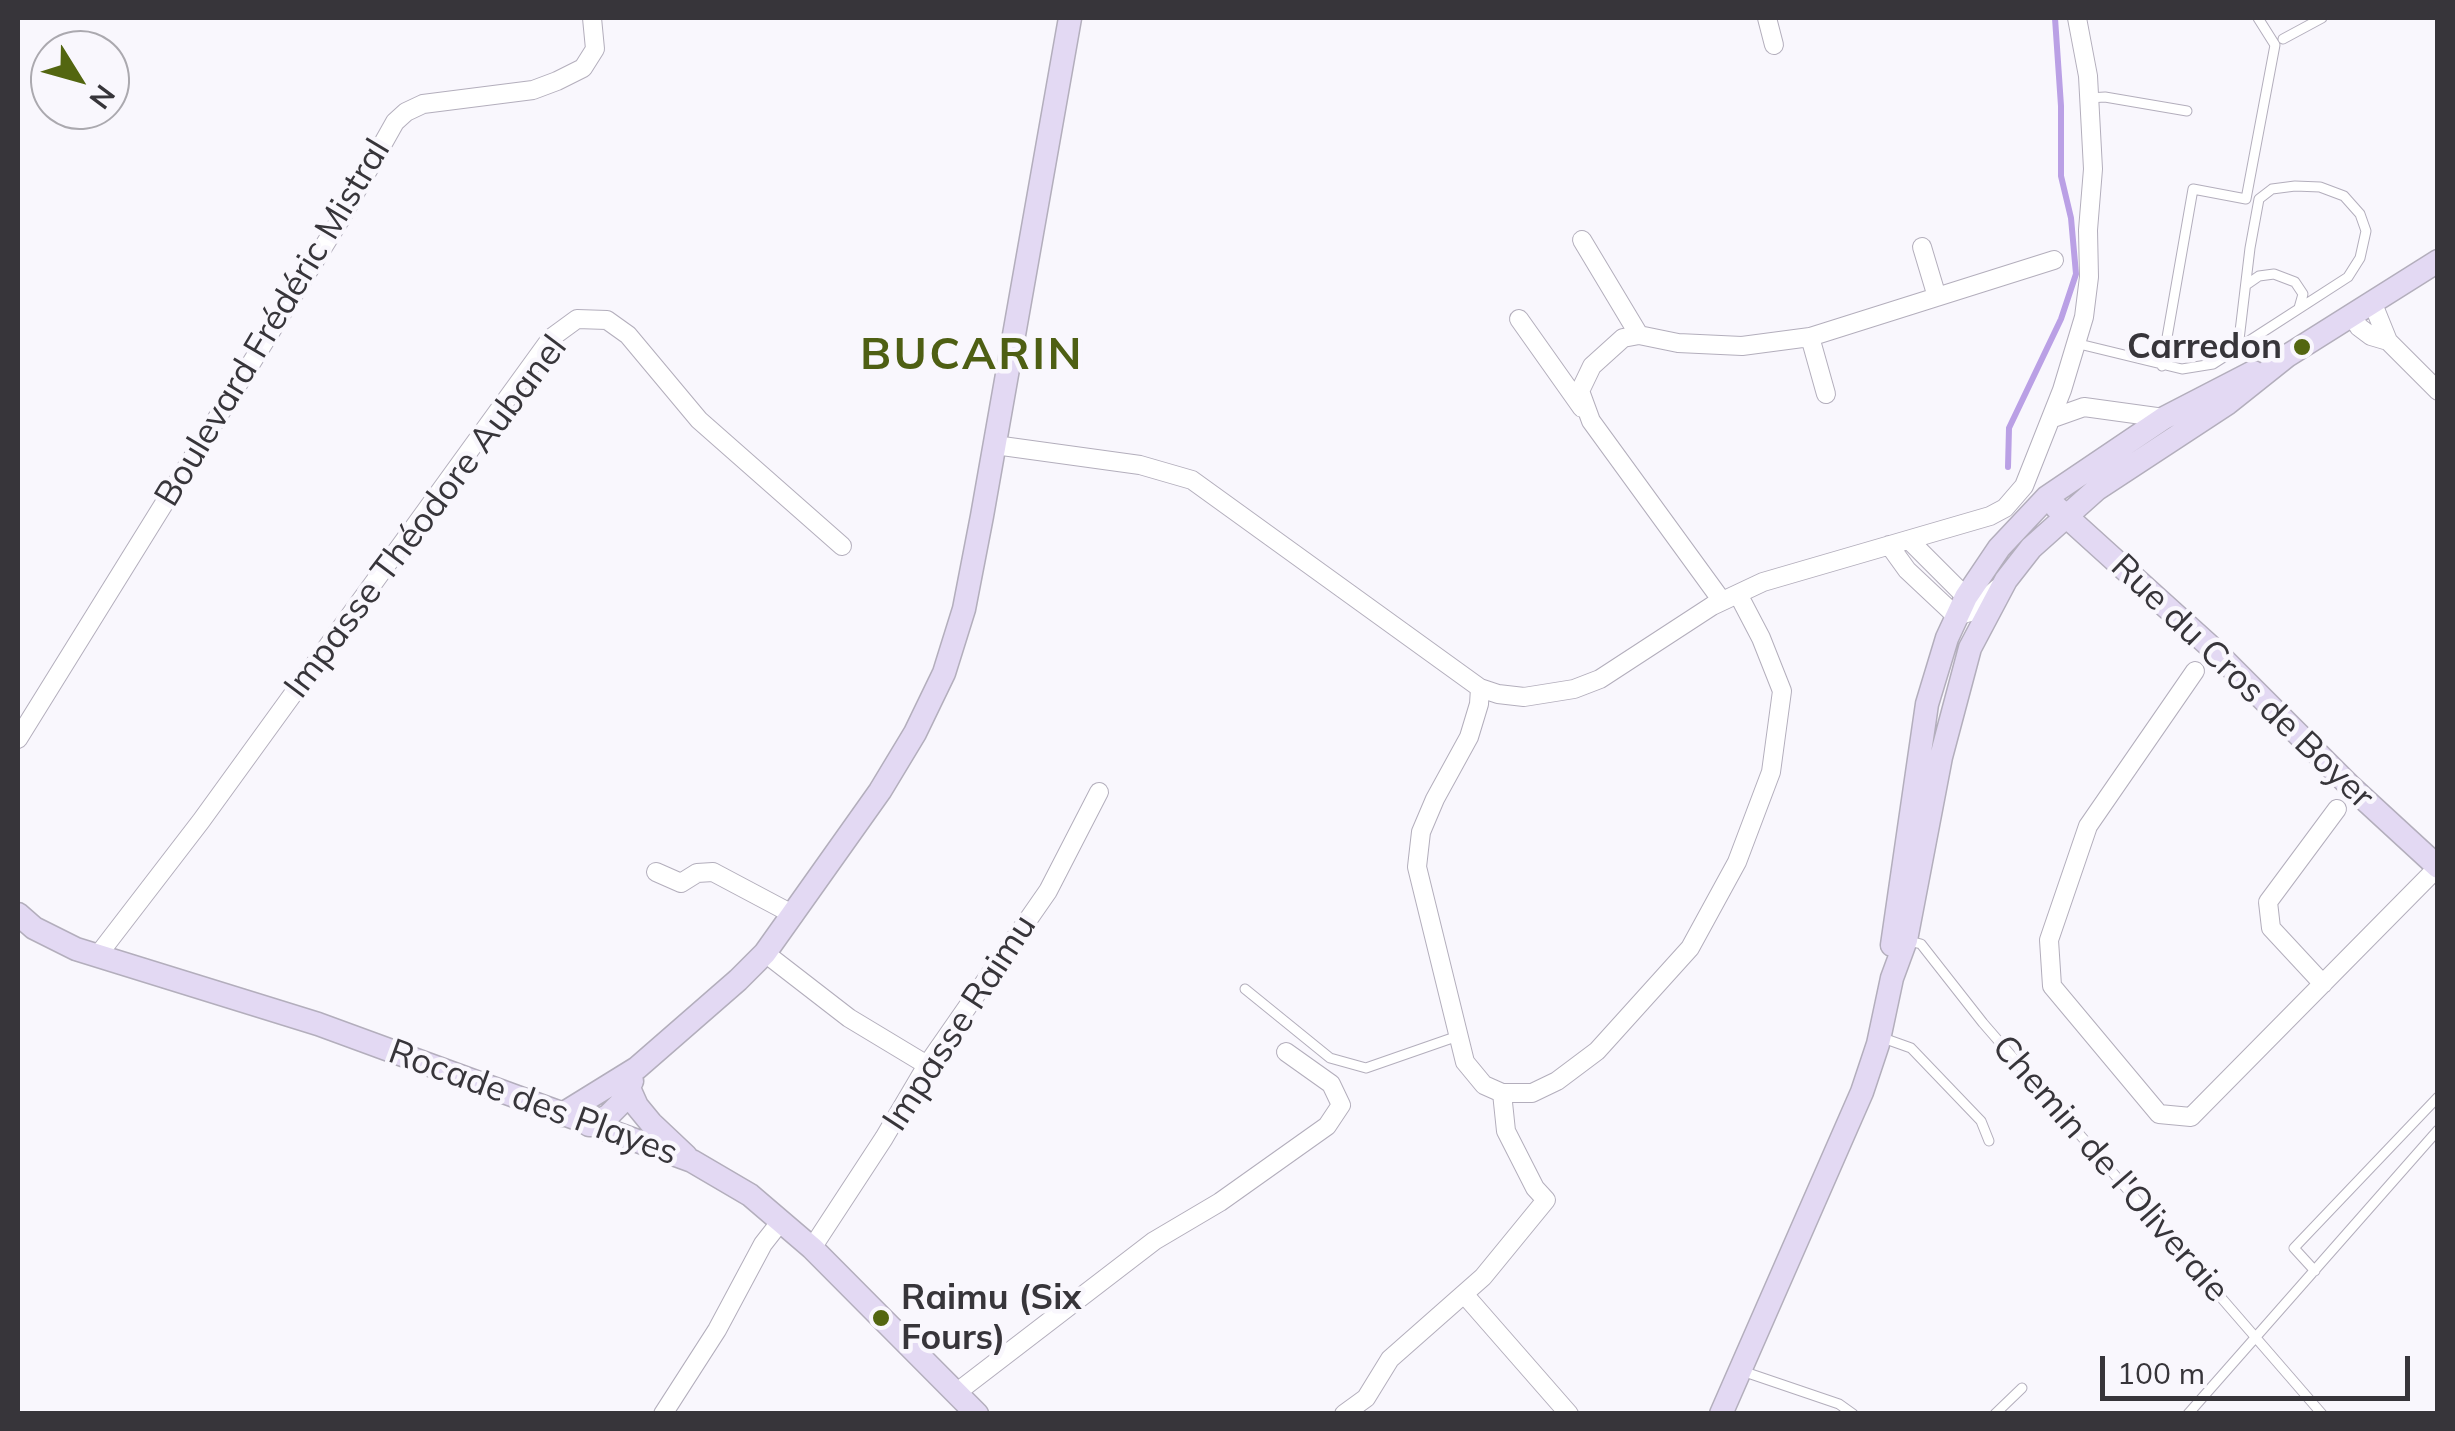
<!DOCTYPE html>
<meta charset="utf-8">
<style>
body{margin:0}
#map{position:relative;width:2455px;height:1431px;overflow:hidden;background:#f9f7fd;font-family:Mulish,sans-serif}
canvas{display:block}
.frame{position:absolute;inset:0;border:20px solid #37353a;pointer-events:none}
.north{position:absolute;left:30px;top:30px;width:100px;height:100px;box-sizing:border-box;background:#f9f7fd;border:2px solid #aba9af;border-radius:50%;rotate:127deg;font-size:28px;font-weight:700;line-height:40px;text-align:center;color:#37353a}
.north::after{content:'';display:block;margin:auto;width:35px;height:45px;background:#536610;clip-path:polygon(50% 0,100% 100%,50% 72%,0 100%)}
.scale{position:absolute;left:2100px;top:1356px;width:310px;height:45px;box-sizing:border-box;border:5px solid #37353a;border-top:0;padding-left:12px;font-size:30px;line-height:35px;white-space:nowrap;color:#37353a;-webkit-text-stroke:8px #f9f7fd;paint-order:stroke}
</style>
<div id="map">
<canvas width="2455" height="1431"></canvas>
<div class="frame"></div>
<div class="north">N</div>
<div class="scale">100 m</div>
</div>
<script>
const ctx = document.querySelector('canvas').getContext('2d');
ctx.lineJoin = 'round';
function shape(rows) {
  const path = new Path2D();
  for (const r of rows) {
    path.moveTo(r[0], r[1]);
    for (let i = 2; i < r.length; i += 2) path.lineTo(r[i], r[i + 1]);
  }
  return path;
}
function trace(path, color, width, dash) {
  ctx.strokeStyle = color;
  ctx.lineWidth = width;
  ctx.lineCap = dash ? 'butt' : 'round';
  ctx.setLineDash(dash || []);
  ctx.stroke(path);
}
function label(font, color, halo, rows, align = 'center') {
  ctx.font = font + ' Mulish,sans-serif';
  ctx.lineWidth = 9;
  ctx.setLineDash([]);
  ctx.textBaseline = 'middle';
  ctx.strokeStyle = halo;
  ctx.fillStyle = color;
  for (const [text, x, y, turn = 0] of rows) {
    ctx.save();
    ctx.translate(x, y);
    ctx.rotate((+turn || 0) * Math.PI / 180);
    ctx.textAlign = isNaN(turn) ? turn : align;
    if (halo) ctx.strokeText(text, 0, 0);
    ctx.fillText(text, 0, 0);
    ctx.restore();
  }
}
const stream = shape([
 [2008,467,2009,428,2061,319,2076,274,2071,218,2061,176,2061,106,2055,18]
]);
const lane = shape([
 [2283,39,2322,18],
 [2089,98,2105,97,2187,111],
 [2246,285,2259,276,2274,274,2295,282,2303,294,2299,308],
 [2075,343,2182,369,2213,364,2238,348,2348,277,2360,258,2366,231,2360,214,2344,196,2320,187,2295,186,2272,189,2259,199,2250,248,2238,348],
 [2162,366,2193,189,2246,199,2275,45,2258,18],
 [1909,941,1921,944,1983,1023,2322,1414],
 [1245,989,1330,1058,1366,1068,1458,1036],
 [1883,1038,1911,1048,1981,1121,1989,1141],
 [2315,1271,2294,1248,2438,1097],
 [1742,1371,1839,1404,1853,1414],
 [1995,1414,2022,1388],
 [2188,1414,2438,1130]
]);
const street = shape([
 [1767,18,1774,45],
 [1582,240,1639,335],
 [1922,247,1937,297],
 [2373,304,2388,341,2438,391],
 [2353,317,2359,327,2371,336,2388,341],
 [1519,319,1582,408],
 [1810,337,1826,394],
 [2053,418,2084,407,2164,418],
 [995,445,1140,465,1192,480,1480,688,1498,694,1524,697,1574,689,1600,679,1712,606,1763,582,1990,516,2005,508,2024,486,2062,390,2084,317,2089,277,2088,230,2093,169,2088,76,2077,18],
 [1909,540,1966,597,1969,607],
 [1889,545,1907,570,1956,616,1970,612,1998,588],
 [1722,601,1591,421,1580,391,1592,366,1623,338,1639,335,1678,343,1742,346,1810,337,2054,260],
 [2195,671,2088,826,2049,940,2052,986,2159,1114,2191,1117,2438,867],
 [1480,688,1479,704,1469,737,1435,799,1421,832,1417,867,1465,1062,1484,1085,1502,1093],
 [18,739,340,220,395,122,406,112,423,104,533,90,557,81,583,68,595,49,592,18],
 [656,872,681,883,697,873,713,872,794,915],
 [765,953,849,1018,927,1065],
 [98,955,201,821,551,338,577,319,607,320,628,335,699,420,842,546],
 [2323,984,2271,928,2268,902,2337,809],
 [812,1248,884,1138,927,1065,1048,891,1099,792],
 [1464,1294,1569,1414],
 [956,1393,1154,1241,1220,1202,1327,1126,1341,1105,1331,1084,1286,1052],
 [663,1414,717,1330,763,1244,781,1221],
 [1344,1414,1366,1398,1390,1359,1483,1277,1546,1200,1535,1188,1506,1131,1502,1093,1532,1093,1557,1081,1597,1051,1690,948,1737,862,1771,772,1782,691,1761,638,1738,594]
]);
const secondary = shape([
 [2056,507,2213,649,2351,787,2438,867],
 [18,914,34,928,76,949,318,1024,692,1161,750,1195,812,1248,977,1414],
 [1892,945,1927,704,1947,638,1966,597,1999,548,2047,497,2164,418,2253,372],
 [629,1088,637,1106,651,1123,686,1156],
 [561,1115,637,1068,738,980,765,953,880,791,915,733,944,673,964,609,982,516,1070,18],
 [589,1125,608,1116,621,1103,632,1081],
 [1721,1414,1862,1092,1878,1044,1892,978,1906,940,1941,757,1970,648,2006,580,2031,548,2097,489,2228,403,2287,356,2438,261]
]);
const markers = [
 [2302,347,10,"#536610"],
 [881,1318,10,"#536610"]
];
const streetNames = [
 ["Boulevard Frédéric Mistral",273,323,-59],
 ["Impasse Théodore Aubanel",426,517,-53],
 ["Rue du Cros de Boyer",2242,682,44],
 ["Impasse Raimu",960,1023,-57],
 ["Rocade des Playes",533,1103,20],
 ["Chemin de l'Oliveraie",2110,1169,49]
];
const poiNames = [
 ["Carredon",2282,347],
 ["Raimu (Six",901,1298,"left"],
 ["Fours)",901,1338,"left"]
];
const districtNames = [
 ["BUCARIN",972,355]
];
trace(stream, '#baa0e5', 6);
trace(lane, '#b3aebc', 11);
trace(street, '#b3aebc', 20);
trace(secondary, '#b3aebc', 25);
trace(lane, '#fff', 9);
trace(street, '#fff', 18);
trace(secondary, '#e3d9f3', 22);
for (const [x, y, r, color] of markers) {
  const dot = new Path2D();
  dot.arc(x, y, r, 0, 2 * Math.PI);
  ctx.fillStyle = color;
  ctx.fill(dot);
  trace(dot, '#f9f7fd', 4);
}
label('35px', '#37353a', '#f9f7fd', streetNames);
label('bold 35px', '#37353a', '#f9f7fd', poiNames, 'right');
ctx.letterSpacing = '2.5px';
label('bold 45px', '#4e5f13', '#f9f7fd', districtNames);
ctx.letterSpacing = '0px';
</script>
